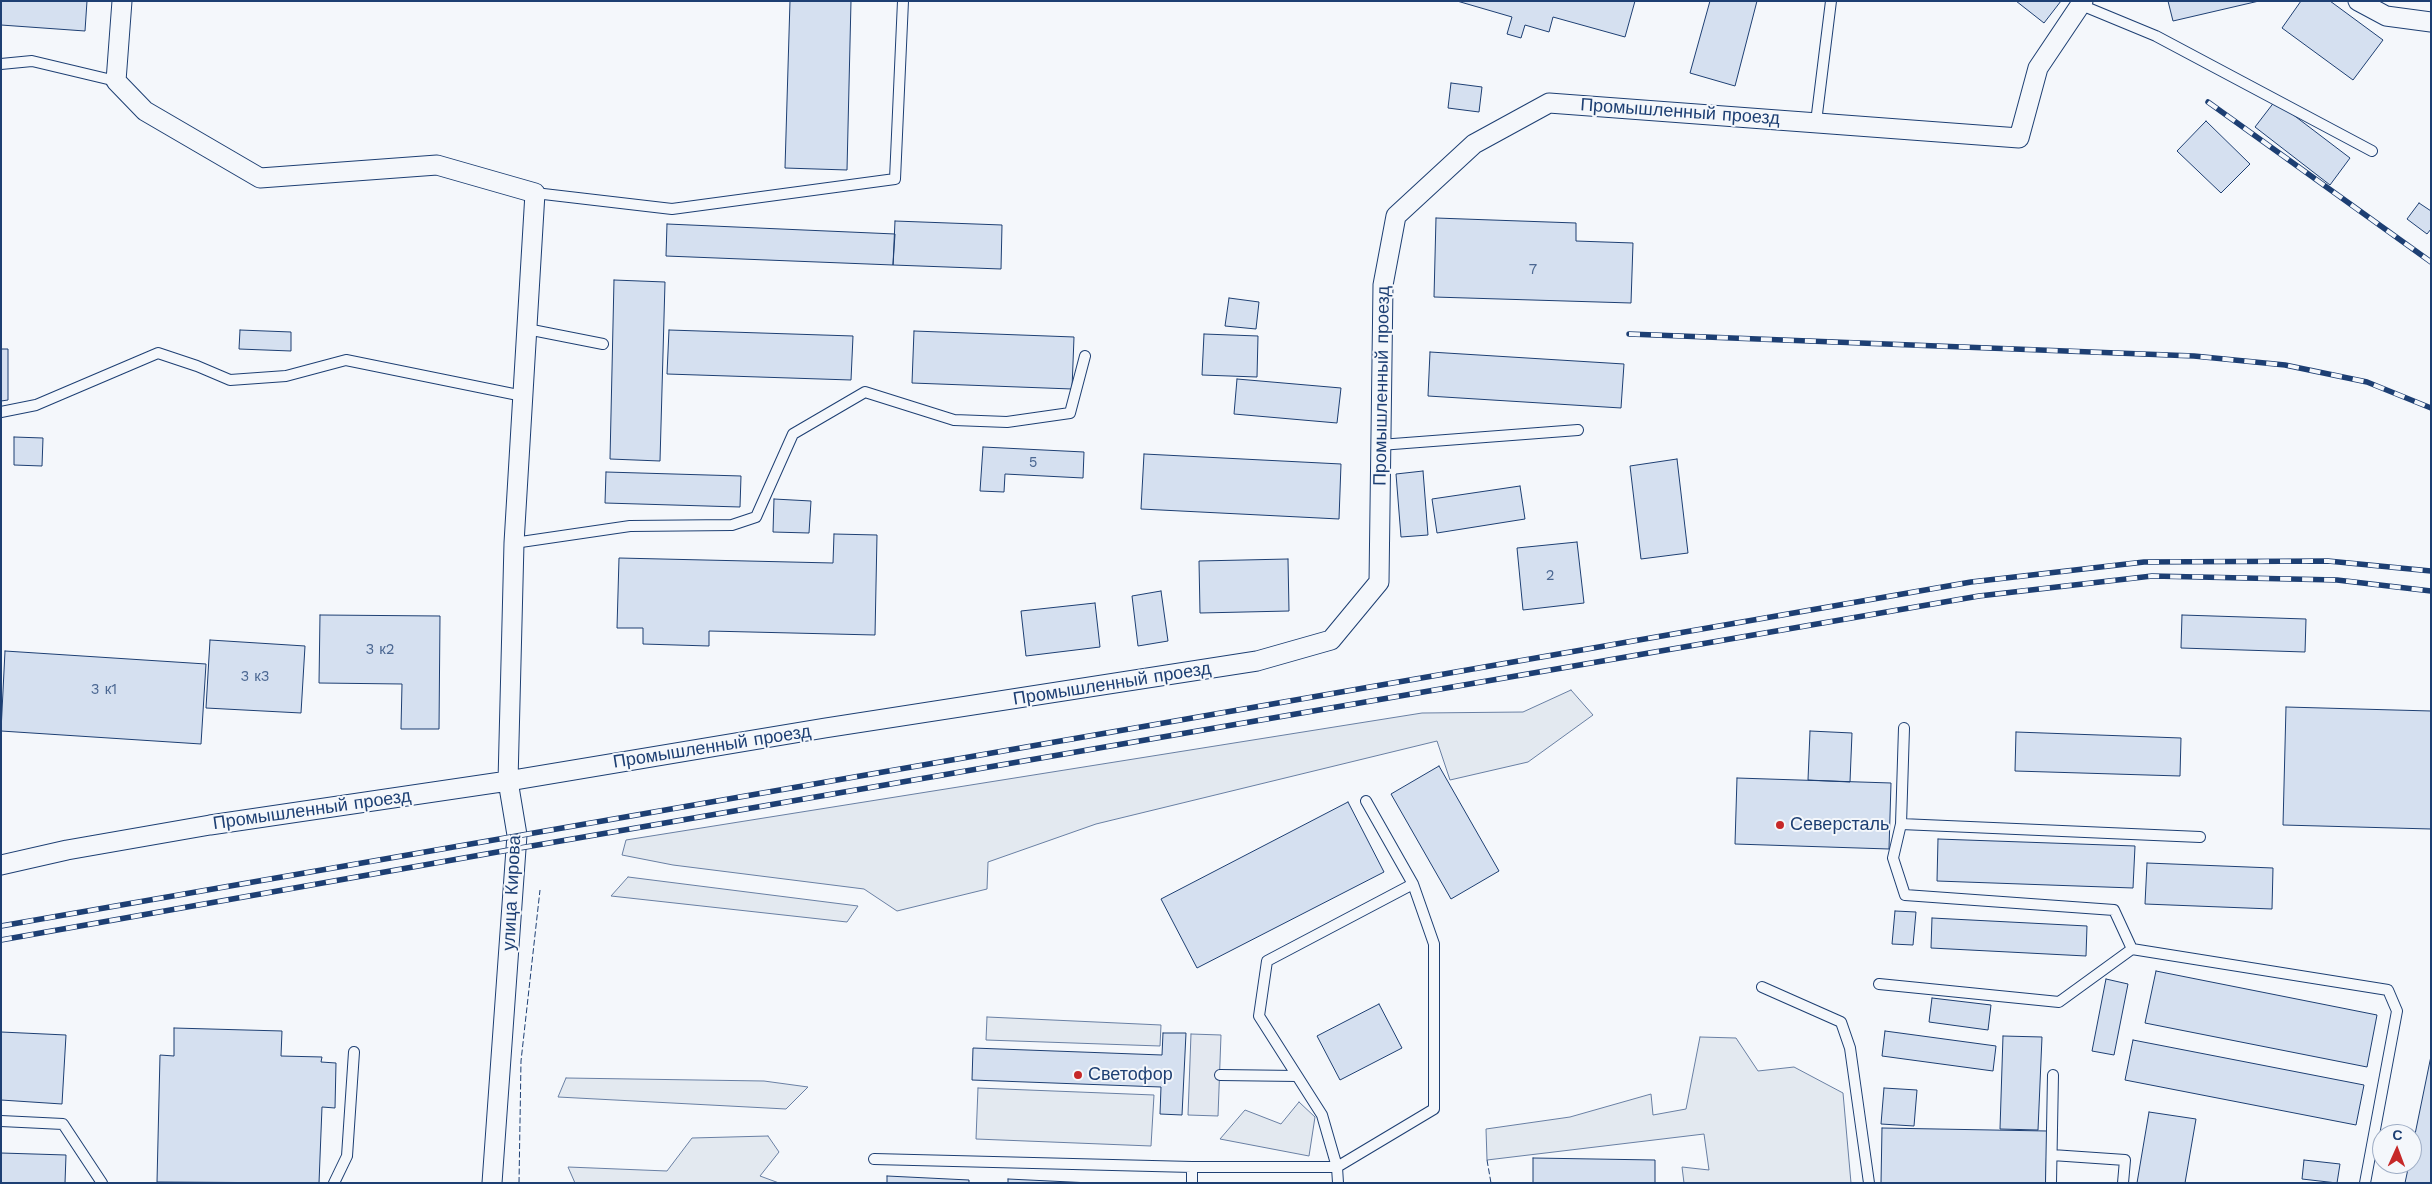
<!DOCTYPE html>
<meta charset="utf-8">
<style>
body{margin:0}
#map{position:relative;width:2432px;height:1184px;overflow:hidden;background:#f4f7fb;font-family:"Work Sans",sans-serif}
canvas{display:block}
.frame{position:absolute;inset:0;border:2px solid #1d3f73;pointer-events:none}
.north{position:absolute;left:2372px;top:1124px;width:50px;height:50px;box-sizing:border-box;background:#f4f7fb;border:1px solid #9eadc5;border-radius:50%;rotate:2deg;font-size:14px;font-weight:700;line-height:20px;text-align:center;color:#1d3f73}
.north::after{content:'';display:block;margin:auto;width:18px;height:22px;background:#c62828;clip-path:polygon(50% 0,100% 100%,50% 72%,0 100%)}
</style>
<div id="map">
<canvas width="2432" height="1184"></canvas>
<div class="frame"></div>
<div class="north">С</div>
</div>
<script>
const ctx = document.querySelector('canvas').getContext('2d');
ctx.lineJoin = 'round';
function fillPath(path, color) {
  ctx.fillStyle = color;
  ctx.fill(path, 'evenodd');
}
function shape(rows) {
  const path = new Path2D();
  for (const r of rows) {
    path.moveTo(r[0], r[1]);
    for (let i = 2; i < r.length; i += 2) path.lineTo(r[i], r[i + 1]);
  }
  return path;
}
function trace(path, color, width, dash) {
  ctx.strokeStyle = color;
  ctx.lineWidth = width;
  ctx.lineCap = dash ? 'butt' : 'round';
  ctx.setLineDash(dash || []);
  ctx.stroke(path);
}
function label(font, color, halo, rows, align = 'center') {
  ctx.font = font + ' "Work Sans",sans-serif';
  ctx.lineWidth = 4;
  ctx.setLineDash([]);
  ctx.textBaseline = 'middle';
  ctx.strokeStyle = halo;
  ctx.fillStyle = color;
  for (const [text, x, y, turn = 0] of rows) {
    ctx.save();
    ctx.translate(x, y);
    ctx.rotate((+turn || 0) * Math.PI / 180);
    ctx.textAlign = isNaN(turn) ? turn : align;
    if (halo) ctx.strokeText(text, 0, 0);
    ctx.fillText(text, 0, 0);
    ctx.restore();
  }
}
const green = shape([
 [1571,690,1593,715,1528,762,1450,780,1437,741,1096,824,988,862,987,889,897,911,864,889,673,865,622,855,626,840,1422,713,1523,712,1571,690],
 [628,877,858,906,847,922,611,896,628,877],
 [987,1017,1161,1025,1160,1046,986,1040,987,1017],
 [1700,1037,1736,1038,1758,1071,1794,1067,1843,1093,1851,1183,1684,1183,1682,1167,1709,1170,1704,1134,1487,1160,1486,1129,1570,1117,1651,1094,1653,1115,1686,1109,1700,1037],
 [566,1078,764,1081,808,1087,786,1109,558,1097,566,1078],
 [978,1088,1154,1095,1151,1146,976,1139,978,1088],
 [1299,1102,1315,1117,1309,1156,1220,1139,1245,1110,1281,1124,1299,1102],
 [768,1136,779,1152,760,1176,779,1183,575,1183,568,1167,667,1171,692,1138,768,1136]
]);
const parking = shape([
 [1191,1034,1221,1035,1218,1116,1188,1115,1191,1034]
]);
const building = shape([
 [1,1,87,1,85,31,1,25,1,1],
 [790,1,851,1,847,170,785,168,790,1],
 [1457,1,1635,1,1625,37,1553,17,1549,32,1525,25,1521,38,1507,34,1512,17,1457,1],
 [1710,1,1757,1,1735,86,1690,73,1710,1],
 [2016,1,2061,1,2044,23,2016,1],
 [2168,1,2259,1,2173,21,2168,1],
 [2301,1,2330,1,2383,40,2353,80,2282,28,2301,1],
 [1451,83,1482,87,1479,112,1448,108,1451,83],
 [2275,101,2350,158,2330,185,2255,127,2275,101],
 [2206,121,2250,164,2221,193,2177,151,2206,121],
 [2419,203,2431,211,2431,229,2427,234,2407,219,2419,203],
 [1436,218,1576,223,1576,241,1633,243,1631,303,1434,297,1436,218],
 [895,221,1002,225,1001,269,893,265,895,221],
 [667,224,895,234,893,265,666,256,667,224],
 [614,280,665,282,660,461,610,459,614,280],
 [1229,298,1259,302,1256,329,1225,326,1229,298],
 [240,330,291,332,291,351,239,349,240,330],
 [669,330,853,336,851,380,667,374,669,330],
 [914,331,1074,337,1072,389,912,383,914,331],
 [1204,334,1258,336,1257,377,1202,375,1204,334],
 [1,349,8,349,8,400,1,401,1,349],
 [1430,352,1624,364,1621,408,1428,396,1430,352],
 [1237,379,1341,388,1337,423,1234,414,1237,379],
 [14,437,43,438,42,466,14,465,14,437],
 [983,447,1084,452,1083,478,1005,474,1004,492,980,491,983,447],
 [1144,454,1341,464,1339,519,1141,509,1144,454],
 [1677,459,1688,553,1641,559,1630,466,1677,459],
 [1423,471,1428,535,1401,537,1396,474,1423,471],
 [606,472,741,476,740,507,605,503,606,472],
 [1520,486,1525,519,1437,533,1432,499,1520,486],
 [774,499,811,501,809,533,773,532,774,499],
 [834,534,877,535,875,635,709,631,709,646,643,644,643,628,617,628,619,558,833,563,834,534],
 [1577,542,1584,603,1523,610,1517,548,1577,542],
 [1288,559,1289,611,1200,613,1199,561,1288,559],
 [1161,591,1168,641,1138,646,1132,596,1161,591],
 [1095,603,1100,647,1026,656,1021,611,1095,603],
 [320,615,440,616,439,729,401,729,402,684,319,683,320,615],
 [2182,615,2306,619,2305,652,2181,648,2182,615],
 [210,640,305,646,301,713,206,708,210,640],
 [5,651,206,664,201,744,1,731,5,651],
 [2286,707,2431,711,2431,829,2283,825,2286,707],
 [1810,731,1852,733,1850,782,1808,780,1810,731],
 [2016,732,2181,738,2180,776,2015,771,2016,732],
 [1439,766,1499,871,1451,899,1391,794,1439,766],
 [1737,778,1891,783,1889,849,1735,844,1737,778],
 [1348,802,1384,872,1197,968,1161,899,1348,802],
 [1938,839,2135,846,2133,888,1937,881,1938,839],
 [2147,863,2273,868,2272,909,2145,904,2147,863],
 [1895,911,1916,912,1913,945,1892,944,1895,911],
 [1932,918,2087,926,2086,956,1931,948,1932,918],
 [2156,971,2377,1015,2367,1067,2145,1023,2156,971],
 [2106,979,2128,984,2114,1055,2092,1051,2106,979],
 [1932,998,1991,1005,1988,1030,1929,1022,1932,998],
 [1379,1004,1402,1048,1340,1080,1317,1036,1379,1004],
 [174,1028,282,1031,281,1056,322,1057,321,1062,336,1063,335,1108,322,1107,319,1183,157,1182,160,1055,174,1056,174,1028],
 [1885,1031,1996,1046,1993,1071,1882,1056,1885,1031],
 [1,1032,66,1035,62,1104,1,1100,1,1032],
 [1163,1033,1186,1033,1182,1115,1160,1114,1161,1087,972,1080,973,1048,1162,1055,1163,1033],
 [2003,1036,2042,1037,2038,1130,2000,1129,2003,1036],
 [2133,1040,2364,1085,2356,1125,2125,1080,2133,1040],
 [2431,1056,2431,1183,2405,1183,2409,1164,2412,1164,2412,1149,2431,1056],
 [1884,1088,1917,1090,1914,1126,1881,1124,1884,1088],
 [2149,1112,2196,1119,2185,1183,2137,1183,2149,1112],
 [1882,1128,2047,1131,2046,1183,1881,1183,1882,1128],
 [1,1153,66,1155,65,1183,1,1183,1,1153],
 [1533,1158,1655,1160,1655,1183,1533,1183,1533,1158],
 [2304,1160,2340,1164,2337,1183,2302,1179,2304,1160],
 [887,1176,969,1180,969,1183,887,1183,887,1176],
 [1008,1179,1091,1183,1008,1183,1008,1179]
]);
const lane = shape([
 [2081,5,2156,36,2372,151],
 [1,64,32,61,116,81],
 [1816,122,1831,1],
 [535,193,672,209,895,179,903,1],
 [527,329,603,344],
 [1,412,36,405,158,353,197,366,230,380,286,376,346,360,523,396],
 [1380,445,1578,430],
 [514,543,630,526,732,525,756,517,793,434,865,392,954,420,1007,422,1070,413,1085,356],
 [1904,728,1901,824,2200,837],
 [1366,801,1413,884,1434,944,1434,1109,1337,1167,1322,1115,1259,1016,1267,961,1413,884],
 [1901,824,1893,858,1905,895,2114,910,2132,949],
 [1879,984,2059,1002,2132,949,2388,990,2397,1011,2365,1183],
 [1762,987,1841,1022,1850,1048,1869,1183],
 [1220,1075,1297,1076],
 [1,1121,63,1124,102,1183],
 [2052,1155,2125,1160,2123,1183],
 [874,1159,1192,1167,1337,1167,1338,1183],
 [334,1183,347,1156,354,1052],
 [1192,1183,1192,1167],
 [2051,1183,2053,1075]
]);
const street = shape([
 [122,1,116,81,145,111,260,178,437,165,535,193,514,543,508,781,517,835,492,1183],
 [2358,1,2386,16,2431,22],
 [1,865,67,850,210,825,508,781,825,728,1257,661,1331,640,1379,582,1383,285,1396,216,1474,144,1549,103,2019,138,2038,68,2083,1]
]);
const rail = shape([
 [2208,102,2431,262],
 [1629,334,2194,356,2285,365,2367,382,2431,408],
 [1,926,1971,582,2144,562,2328,561,2431,571],
 [1,940,520,848,1979,596,2152,576,2337,580,2431,591]
]);
const fence = shape([
 [1487,1160,1491,1183],
 [519,1183,521,1061,540,890]
]);
const markers = [
 [1780,825,5,"#c62828"],
 [1078,1075,5,"#c62828"]
];
const numberNames = [
 ["7",1533,270],
 ["5",1033,463],
 ["2",1550,576],
 ["3 к2",380,650],
 ["3 к3",255,677],
 ["3 к1",104,690]
];
const streetNames = [
 ["Промышленный проезд",1680,112,4],
 ["Промышленный проезд",1382,386,-89],
 ["Промышленный проезд",1112,684,-9],
 ["Промышленный проезд",712,747,-9],
 ["Промышленный проезд",312,810,-8],
 ["улица Кирова",512,893,-87]
];
const poiNames = [
 ["Северсталь",1790,825],
 ["Светофор",1088,1075]
];
fillPath(green, '#e3e9f0');
trace(green, '#687fa3', 1);
fillPath(parking, '#e3e8f0');
trace(parking, '#687fa3', 1);
fillPath(building, '#d5e0f0');
trace(building, '#1d3f73', 1);
trace(lane, '#1d3f73', 12);
trace(street, '#1d3f73', 21);
trace(lane, '#f4f7fb', 10);
trace(street, '#f4f7fb', 19);
trace(rail, '#1d3f73', 5.5);
trace(rail, '#f4f7fb', 4, [11]);
trace(fence, '#1d3f73', 1, [6, 2.5]);
for (const [x, y, r, color] of markers) {
  const dot = new Path2D();
  dot.arc(x, y, r, 0, 2 * Math.PI);
  ctx.fillStyle = color;
  ctx.fill(dot);
  trace(dot, '#f4f7fb', 2);
}
label('15px', '#4b6792', null, numberNames);
label('18px', '#1d3f73', '#f4f7fb', streetNames);
label('18px', '#1d3f73', '#f4f7fb', poiNames, 'left');
</script>
